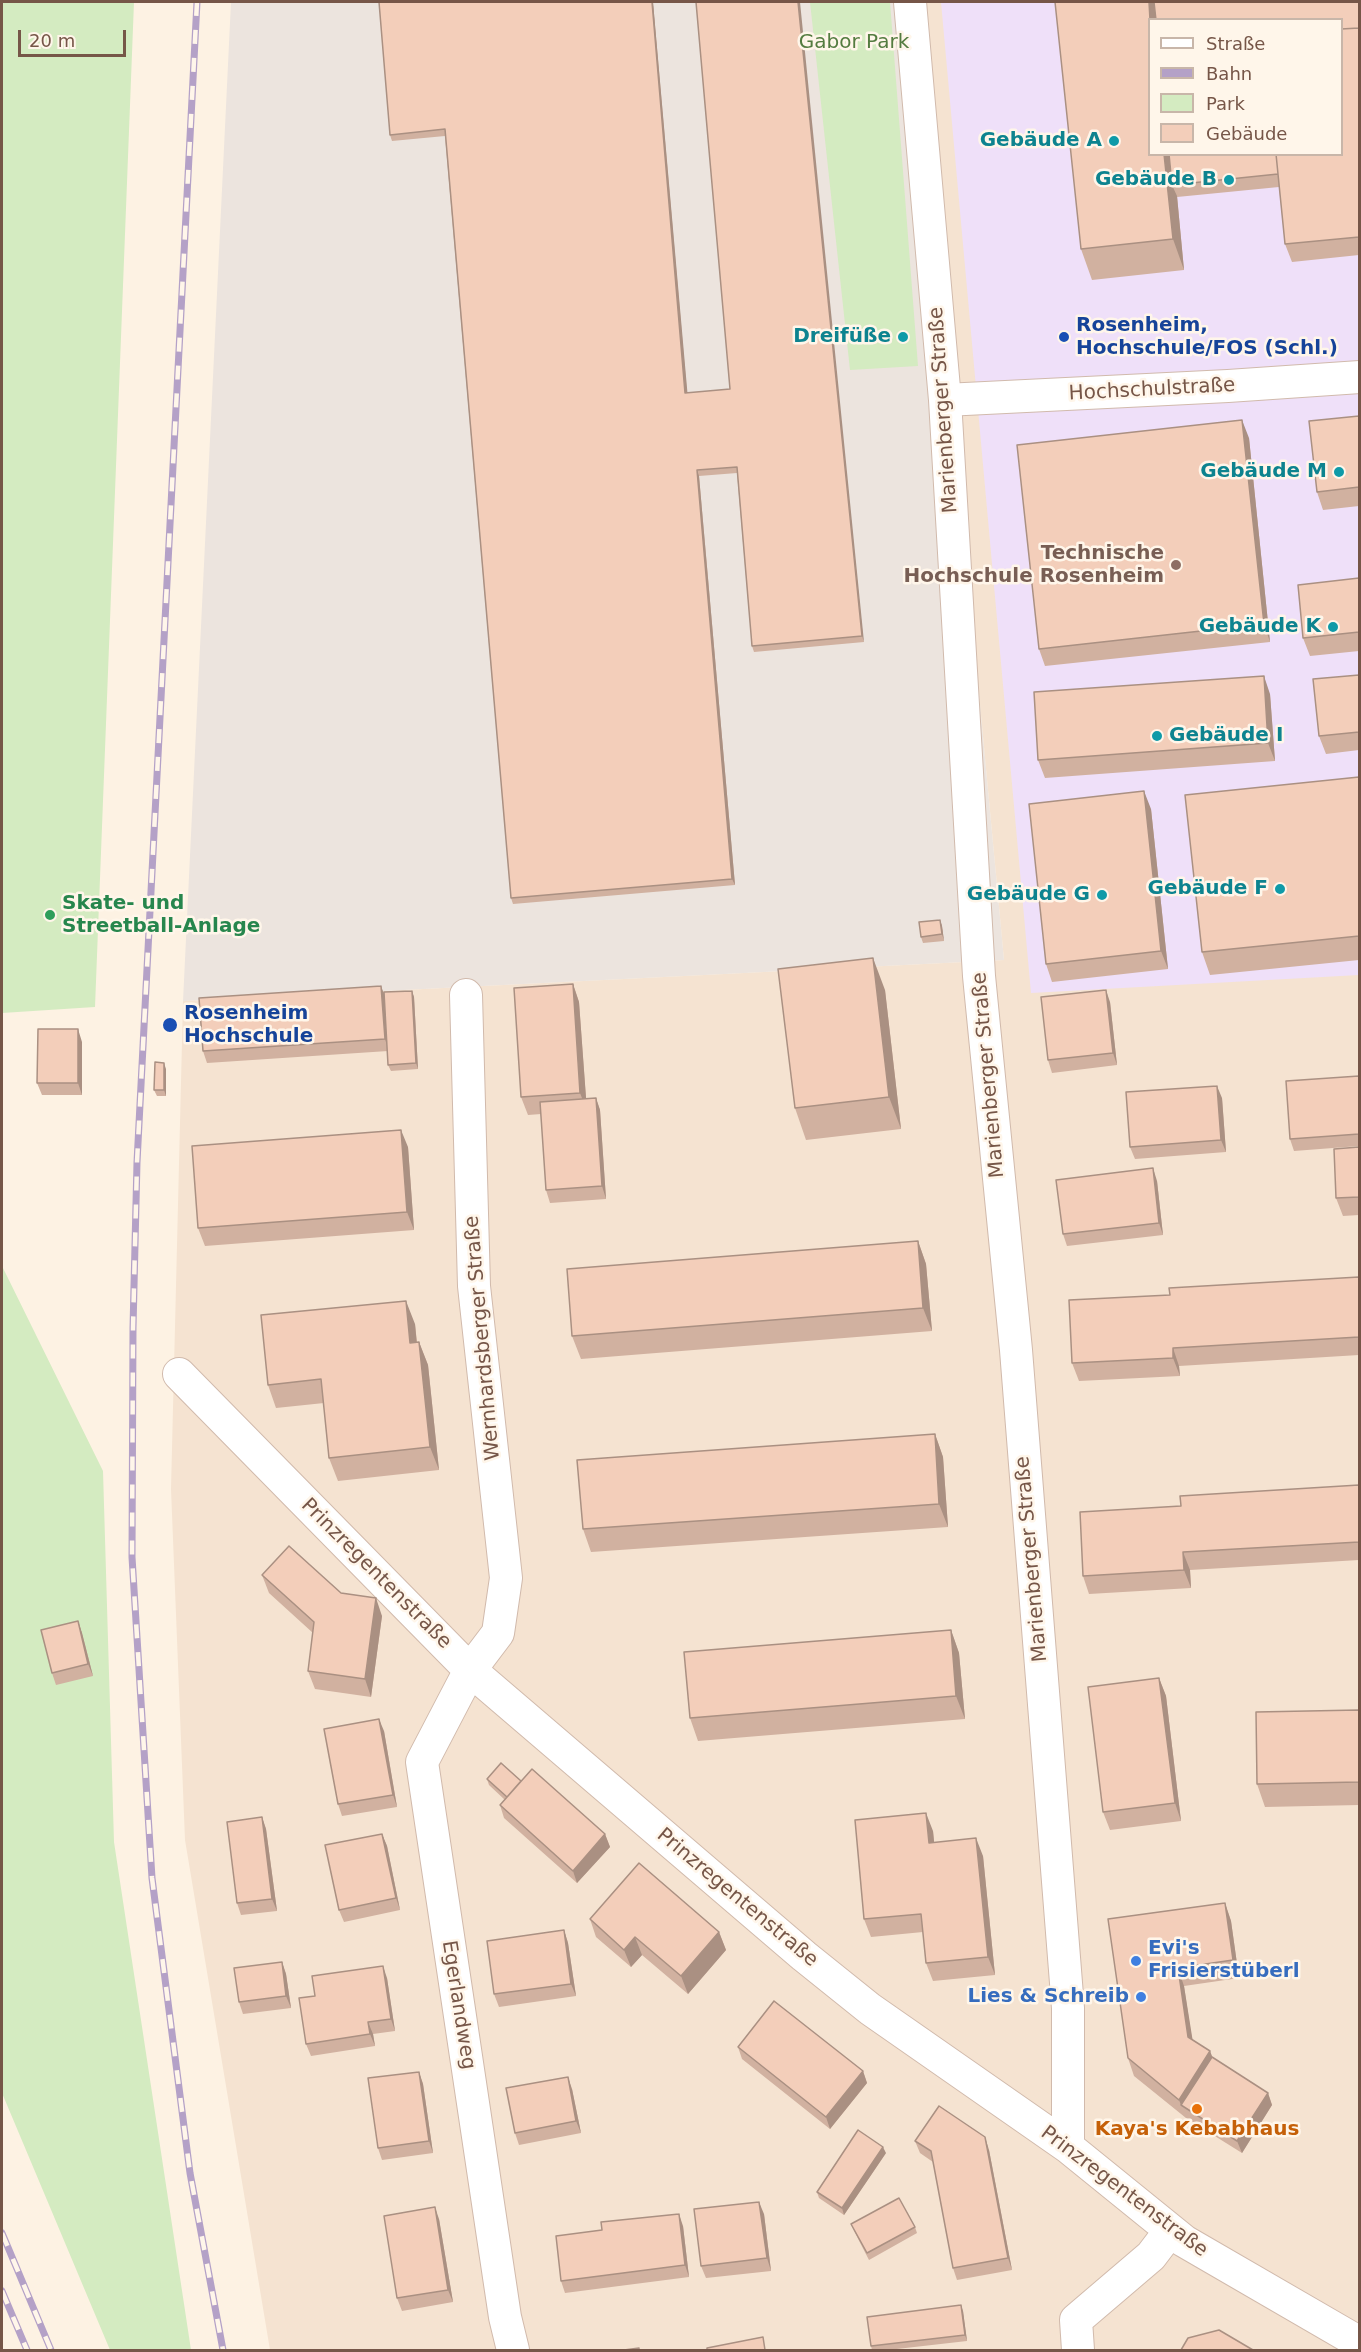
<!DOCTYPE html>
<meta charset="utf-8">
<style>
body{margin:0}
#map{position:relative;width:1361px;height:2352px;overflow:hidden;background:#fdf2e3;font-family:"DejaVu Sans",sans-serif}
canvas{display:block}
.frame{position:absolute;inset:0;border:3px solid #765648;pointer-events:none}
.legend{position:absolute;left:1148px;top:18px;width:195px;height:138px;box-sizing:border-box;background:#fff6ea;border:2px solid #c8b6a9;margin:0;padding:8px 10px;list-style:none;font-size:18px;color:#765648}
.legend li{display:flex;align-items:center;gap:12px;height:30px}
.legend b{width:30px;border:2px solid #c8b6a9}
.scale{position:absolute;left:18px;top:30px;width:108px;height:27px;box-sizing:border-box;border:3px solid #765648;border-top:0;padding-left:8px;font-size:18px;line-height:21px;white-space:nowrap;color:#765648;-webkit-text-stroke:4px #fff6ea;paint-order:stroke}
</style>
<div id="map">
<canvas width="1361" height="2352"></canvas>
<div class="frame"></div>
<ul class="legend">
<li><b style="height:8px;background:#fff"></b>Straße</li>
<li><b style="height:8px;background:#b4a1c7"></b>Bahn</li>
<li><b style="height:16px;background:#d4ebc1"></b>Park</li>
<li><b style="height:16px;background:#f3ceba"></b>Gebäude</li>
</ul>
<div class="scale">20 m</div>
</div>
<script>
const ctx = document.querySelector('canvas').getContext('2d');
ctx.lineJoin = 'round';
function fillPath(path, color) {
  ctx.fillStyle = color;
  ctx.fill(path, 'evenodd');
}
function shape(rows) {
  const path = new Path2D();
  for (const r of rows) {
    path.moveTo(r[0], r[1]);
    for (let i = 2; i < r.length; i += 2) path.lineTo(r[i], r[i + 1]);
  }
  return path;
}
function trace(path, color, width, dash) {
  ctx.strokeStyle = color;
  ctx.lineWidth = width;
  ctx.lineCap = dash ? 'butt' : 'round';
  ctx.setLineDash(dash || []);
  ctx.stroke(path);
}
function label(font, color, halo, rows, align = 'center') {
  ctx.font = font + ' "DejaVu Sans",sans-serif';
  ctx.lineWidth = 5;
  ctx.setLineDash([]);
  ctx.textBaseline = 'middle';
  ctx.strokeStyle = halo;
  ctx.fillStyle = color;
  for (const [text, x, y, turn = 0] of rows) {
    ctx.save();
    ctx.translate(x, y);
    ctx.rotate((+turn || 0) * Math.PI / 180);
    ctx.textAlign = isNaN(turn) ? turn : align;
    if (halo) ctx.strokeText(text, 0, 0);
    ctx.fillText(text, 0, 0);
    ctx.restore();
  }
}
const residential = shape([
 [914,2,1359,2,1359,2350,270,2350,185,1840,171,1489,183,1001,1004,960],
 [1150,20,1342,20,1342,154,1150,154]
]);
const industrial = shape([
 [231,2,914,2,1004,960,183,1001]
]);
const education = shape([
 [941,2,1359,2,1359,975,1031,993],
 [1150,20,1342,20,1342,154,1150,154]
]);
const green = shape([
 [2,2,134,2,95,1007,2,1013],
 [810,2,890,2,918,366,850,370],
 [2,1266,103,1471,114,1842,191,2350,110,2350,2,2093]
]);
const street = shape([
 [910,2,945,400,979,976,1016,1350,1068,2008,1068,2147],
 [945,400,1228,386,1360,377],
 [466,995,474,1286,506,1578,498,1633,470,1670,422,1762,505,2317,513,2350],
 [179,1374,470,1670,804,1956,870,2009,1068,2147,1184,2241,1360,2343],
 [1078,2350,1076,2320,1151,2256,1170,2231]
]);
const rail = shape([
 [197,2,137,1162,133,1328,132,1557,152,1878,190,2173,223,2350],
 [2,2233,51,2350],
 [2,2291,27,2350]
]);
const wall = shape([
 [379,2,653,2,687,393,730,389,696,2,864,642,754,652,752,646,737,473,699,476,735,885,513,904,511,898,445,136,392,141,390,135],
 [1359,2,1359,255,1292,262,1285,244,1279,187,1177,197,1177,196,1184,270,1092,280,1081,249],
 [1359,416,1359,506,1323,510,1317,492],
 [1249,438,1270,642,1045,666,1039,649],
 [1359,578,1359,651,1310,656,1303,638],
 [1359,675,1359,750,1326,754,1319,736],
 [1270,694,1275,761,1045,778,1038,760],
 [1359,777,1359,960,1210,975,1202,952],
 [1151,809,1168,969,1052,982,1046,964],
 [940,920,942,926,944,941,923,943,921,937],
 [573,984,579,1002,586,1099,596,1098,600,1110,606,1199,550,1203,546,1190,541,1114,528,1115,521,1097],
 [885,990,901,1129,806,1140,795,1108],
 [412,991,414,997,418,1069,391,1071,388,1065,388,1051,207,1063,203,1051,384,992],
 [1110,1002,1117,1065,1052,1073,1048,1060],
 [82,1042,82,1095,42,1095,37,1083],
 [166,1069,166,1096,157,1096,154,1090],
 [1359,1076,1359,1146,1294,1151,1290,1139],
 [1222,1098,1226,1152,1135,1159,1130,1147],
 [408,1147,414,1230,205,1246,198,1228],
 [1359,1147,1359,1215,1343,1216,1336,1198],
 [1157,1181,1163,1235,1067,1246,1063,1234],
 [918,1241,926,1264,932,1331,581,1359,572,1336],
 [1359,1277,1359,1355,1179,1366,1180,1376,1079,1381,1072,1363,1170,1295],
 [415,1324,417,1343,419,1342,428,1365,439,1470,338,1481,329,1458,324,1403,276,1408,268,1385],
 [935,1434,943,1457,948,1527,591,1552,583,1529],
 [1359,1485,1359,1560,1190,1570,1191,1588,1089,1594,1083,1576,1181,1506],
 [262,1575,341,1593,382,1616,371,1697,315,1689,308,1671,313,1633,269,1593],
 [78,1621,82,1633,93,1676,56,1685,52,1673],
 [951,1630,959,1653,965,1719,698,1741,690,1718],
 [1159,1678,1166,1696,1181,1821,1110,1830,1103,1812],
 [1359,1710,1359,1805,1265,1807,1257,1784],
 [384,1731,397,1807,342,1816,338,1804],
 [487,1779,521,1781,605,1834,610,1847,577,1883,504,1818,500,1805,505,1800,489,1785],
 [262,1817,266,1829,277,1911,241,1915,237,1903],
 [933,1831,934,1842,983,1856,995,1975,933,1981,926,1963,923,1932,871,1937,864,1919],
 [382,1834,387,1846,400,1910,344,1922,339,1910],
 [1225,1903,1231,1921,1239,1978,1184,1986,1192,2040,1210,2051,1212,2057,1268,2093,1272,2105,1242,2153,1186,2118,1134,2076,1128,2058,1108,1919],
 [590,1919,719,1932,726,1950,688,1994,642,1955,631,1967,596,1937],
 [564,1930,568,1943,576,1996,499,2007,494,1994],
 [282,1962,286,1974,291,2008,243,2014,239,2002],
 [387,1978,395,2031,373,2034,375,2046,311,2056,306,2044,315,1996],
 [738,2047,863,2071,867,2083,830,2129,742,2059],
 [419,2072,423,2084,433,2153,382,2160,378,2148],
 [572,2089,581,2133,519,2145,515,2133],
 [915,2141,989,2150,1012,2270,957,2280,953,2268,933,2162,920,2153],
 [886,2153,844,2215,819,2198,817,2192],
 [764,2214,771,2271,706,2278,701,2266],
 [439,2219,453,2302,402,2311,397,2298],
 [851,2224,915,2227,917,2233,869,2260,854,2231],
 [683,2226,689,2277,565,2293,561,2281],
 [963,2311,967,2341,888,2350,872,2350,871,2346]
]);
const shadedWall = shape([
 [652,2,653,2,688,399,685,393],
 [798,2,800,2,864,642,862,636],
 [1149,2,1157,2,1159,20,1150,20],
 [1164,154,1172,154,1172,185,1177,196,1184,270,1173,239],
 [1242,420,1249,438,1270,642,1264,624],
 [697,470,699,476,735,885,732,879],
 [1264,676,1270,694,1275,761,1268,743],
 [1144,791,1151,809,1168,969,1161,951],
 [940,920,942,926,944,941,942,934],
 [873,958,885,990,901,1129,889,1097],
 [573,984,579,1002,587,1111,580,1093],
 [381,986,386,999,389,1051,385,1039],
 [1106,990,1110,1002,1117,1065,1113,1053],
 [412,991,414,997,418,1069,416,1063],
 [78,1029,82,1042,82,1095,78,1083],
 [164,1063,166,1069,166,1096,164,1090],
 [1217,1086,1222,1098,1226,1152,1221,1140],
 [596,1098,600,1110,606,1199,602,1186],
 [401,1130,408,1147,414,1230,407,1212],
 [1153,1168,1157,1181,1163,1235,1159,1223],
 [918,1241,926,1264,932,1331,923,1308],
 [406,1301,415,1324,419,1366,410,1343],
 [419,1342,428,1365,439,1470,430,1447],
 [1173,1348,1179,1366,1180,1376,1173,1358],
 [935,1434,943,1457,948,1527,939,1504],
 [1183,1552,1190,1570,1191,1588,1184,1570],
 [376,1598,382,1616,371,1697,365,1679],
 [78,1621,82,1633,93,1676,88,1664],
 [951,1630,959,1653,965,1719,956,1696],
 [1159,1678,1166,1696,1181,1821,1175,1803],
 [379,1719,384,1731,397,1807,393,1795],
 [926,1813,933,1831,936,1861,929,1843],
 [262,1817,266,1829,277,1911,272,1899],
 [382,1834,387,1846,400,1910,396,1898],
 [605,1834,610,1847,577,1883,573,1871],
 [976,1838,983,1856,995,1975,988,1957],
 [1225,1903,1231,1921,1239,1978,1233,1960],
 [564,1930,568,1943,576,1996,571,1984],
 [719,1932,726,1950,688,1994,681,1976],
 [635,1937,642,1955,631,1967,624,1950],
 [282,1962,286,1974,291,2008,286,1996],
 [383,1966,387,1978,395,2031,391,2019],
 [1178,1968,1184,1986,1195,2055,1188,2037],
 [368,2022,373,2034,375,2046,370,2034],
 [1210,2051,1217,2069,1181,2105,1179,2100],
 [863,2071,867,2083,830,2129,826,2117],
 [419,2072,423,2084,433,2153,429,2141],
 [568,2077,572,2089,581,2133,576,2121],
 [1268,2093,1272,2105,1242,2153,1237,2141],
 [985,2137,989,2150,1012,2270,1008,2258],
 [883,2147,886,2153,844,2215,842,2208],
 [759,2202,764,2214,771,2271,767,2258],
 [435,2207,439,2219,453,2302,448,2290],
 [679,2214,683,2226,689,2277,685,2265],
 [961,2305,963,2311,967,2341,965,2335]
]);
const building = shape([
 [379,2,652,2,685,393,730,389,696,2,798,2,862,636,752,646,737,467,697,470,732,879,511,898,445,129,390,135,379,2],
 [1055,2,1149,2,1150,20,1149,20,1149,154,1164,154,1173,239,1081,249,1055,2],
 [1154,2,1359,2,1359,28,1341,29,1341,20,1156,20,1154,2],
 [1359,28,1359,237,1285,244,1276,154,1341,154,1341,29,1359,28],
 [1169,154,1276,154,1278,174,1172,185,1169,154],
 [1359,416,1359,487,1317,492,1309,421,1359,416],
 [1242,420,1264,624,1039,649,1017,445,1242,420],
 [1359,578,1359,632,1303,638,1298,585,1359,578],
 [1359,675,1359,732,1319,736,1313,679,1359,675],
 [1264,676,1268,743,1038,760,1034,692,1264,676],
 [1359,777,1359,936,1202,952,1185,795,1359,777],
 [1144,791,1161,951,1046,964,1029,804,1144,791],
 [940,920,942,934,921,937,919,922,940,920],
 [873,958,889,1097,795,1108,778,969,873,958],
 [573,984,580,1093,521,1097,514,988,573,984],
 [381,986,385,1039,203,1051,199,998,381,986],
 [1106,990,1113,1053,1048,1060,1041,997,1106,990],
 [412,991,416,1063,388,1065,384,992,412,991],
 [38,1029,78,1029,78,1083,37,1083,38,1029],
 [155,1062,164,1063,164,1090,154,1090,155,1062],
 [1359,1076,1359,1134,1290,1139,1286,1081,1359,1076],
 [1217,1086,1221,1140,1130,1147,1126,1092,1217,1086],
 [596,1098,602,1186,546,1190,540,1102,596,1098],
 [401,1130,407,1212,198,1228,192,1146,401,1130],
 [1359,1147,1359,1197,1336,1198,1334,1149,1359,1147],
 [1153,1168,1159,1223,1063,1234,1056,1180,1153,1168],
 [918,1241,923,1308,572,1336,567,1269,918,1241],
 [1359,1277,1359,1337,1173,1348,1173,1358,1072,1363,1069,1300,1170,1295,1169,1288,1359,1277],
 [406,1301,410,1343,419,1342,430,1447,329,1458,321,1379,268,1385,261,1315,406,1301],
 [935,1434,939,1504,583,1529,577,1460,935,1434],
 [1359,1485,1359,1542,1183,1552,1184,1570,1083,1576,1080,1512,1181,1506,1180,1496,1359,1485],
 [289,1546,341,1593,376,1598,365,1679,308,1671,314,1622,262,1575,289,1546],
 [78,1621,88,1664,52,1673,41,1630,78,1621],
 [951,1630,956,1696,690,1718,684,1652,951,1630],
 [1159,1678,1175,1803,1103,1812,1088,1687,1159,1678],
 [1359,1710,1359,1782,1257,1784,1256,1712,1359,1710],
 [379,1719,393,1795,338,1804,324,1729,379,1719],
 [501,1763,521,1781,507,1797,487,1779,501,1763],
 [532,1769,605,1834,573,1871,500,1805,532,1769],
 [926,1813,929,1843,976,1838,988,1957,926,1963,921,1914,864,1919,855,1820,926,1813],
 [262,1817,272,1899,237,1903,227,1822,262,1817],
 [382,1834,396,1898,339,1910,325,1845,382,1834],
 [639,1863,719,1932,681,1976,635,1937,624,1950,590,1919,639,1863],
 [1225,1903,1233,1960,1178,1968,1188,2037,1210,2051,1179,2100,1128,2058,1108,1919,1225,1903],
 [564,1930,571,1984,494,1994,487,1941,564,1930],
 [282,1962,286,1996,239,2002,234,1968,282,1962],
 [383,1966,391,2019,368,2022,370,2034,306,2044,299,1998,315,1996,312,1976,383,1966],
 [774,2001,863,2071,826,2117,738,2047,774,2001],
 [1212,2057,1268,2093,1237,2141,1181,2105,1212,2057],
 [419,2072,429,2141,378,2148,368,2078,419,2072],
 [568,2077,576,2121,515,2133,506,2088,568,2077],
 [939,2106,985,2137,1008,2258,953,2268,931,2151,915,2141,939,2106],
 [858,2130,883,2147,842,2208,817,2192,858,2130],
 [899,2198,915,2227,867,2253,851,2224,899,2198],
 [759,2202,767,2258,701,2266,694,2209,759,2202],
 [435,2207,448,2290,397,2298,384,2216,435,2207],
 [679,2214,685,2265,561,2281,556,2236,602,2230,601,2222,679,2214],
 [961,2305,965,2335,871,2346,867,2317,961,2305],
 [1219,2330,1253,2350,1181,2350,1188,2338,1219,2330],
 [763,2337,765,2350,707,2350,707,2348,763,2337],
 [639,2348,639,2350,624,2350,639,2348]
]);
const markers = [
 [1114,141,6,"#0f9aa8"],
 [1229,180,6,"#0f9aa8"],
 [903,337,6,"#0f9aa8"],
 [1064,337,6,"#1a4fb4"],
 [1339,472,6,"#0f9aa8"],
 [1176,565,6,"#8d6e63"],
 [1333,627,6,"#0f9aa8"],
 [1157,736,6,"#0f9aa8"],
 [1280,889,6,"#0f9aa8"],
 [1102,895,6,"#0f9aa8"],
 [50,915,6,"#2e9e5b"],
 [170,1025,8,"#1a4fb4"],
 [1136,1961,6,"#3f7fe0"],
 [1141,1997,6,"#3f7fe0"],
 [1197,2109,6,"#e8710a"]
];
const parkNames = [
 ["Gabor Park",854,43]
];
const cultureNames = [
 ["Gebäude A",1102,141],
 ["Gebäude B",1217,180],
 ["Dreifüße",891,337],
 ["Gebäude M",1327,472],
 ["Gebäude K",1321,627],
 ["Gebäude I",1169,736,"left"],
 ["Gebäude F",1268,889],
 ["Gebäude G",1090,895]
];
const transitNames = [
 ["Rosenheim,",1076,326],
 ["Hochschule/FOS (Schl.)",1076,349],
 ["Rosenheim",184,1014],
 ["Hochschule",184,1037]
];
const streetNames = [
 ["Hochschulstraße",1152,390,-3],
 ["Marienberger Straße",944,410,-94],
 ["Marienberger Straße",989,1075,-95],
 ["Wernhardsberger Straße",483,1338,-95],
 ["Marienberger Straße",1032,1559,-95],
 ["Prinzregentenstraße",376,1574,45],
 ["Prinzregentenstraße",737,1898,40],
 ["Egerlandweg",458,2005,81],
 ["Prinzregentenstraße",1124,2192,37]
];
const educationNames = [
 ["Technische",1164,554],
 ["Hochschule Rosenheim",1164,577]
];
const leisureNames = [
 ["Skate- und",62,904],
 ["Streetball-Anlage",62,927]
];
const shopNames = [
 ["Evi's",1148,1949],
 ["Frisierstüberl",1148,1972],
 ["Lies & Schreib",1129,1997,"right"]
];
const foodNames = [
 ["Kaya's Kebabhaus",1197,2130]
];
fillPath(residential, '#f5e3d1');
fillPath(industrial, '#ece4de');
fillPath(education, '#efe0f9');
fillPath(green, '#d4ebc1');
trace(street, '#d1baac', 34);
trace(street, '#fff', 32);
trace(rail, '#b4a1c7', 7);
trace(rail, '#fff6ea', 4.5, [14]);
fillPath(wall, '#d1b1a0');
fillPath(shadedWall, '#aa9082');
fillPath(building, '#f3ceba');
trace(building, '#aa9082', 1.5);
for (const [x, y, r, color] of markers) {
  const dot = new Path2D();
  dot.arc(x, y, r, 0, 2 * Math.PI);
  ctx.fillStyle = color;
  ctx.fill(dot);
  trace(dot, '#fff6ea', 2);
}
label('20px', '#547c40', '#fff6ea', parkNames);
label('bold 20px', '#0d838f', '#fff6ea', cultureNames, 'right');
label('bold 20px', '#164399', '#fff6ea', transitNames, 'left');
label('20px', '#765648', '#fff6ea', streetNames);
label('bold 20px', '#785e54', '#fff6ea', educationNames, 'right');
label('bold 20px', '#27864d', '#fff6ea', leisureNames, 'left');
label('bold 20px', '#366cbe', '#fff6ea', shopNames, 'left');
label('bold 20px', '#c56008', '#fff6ea', foodNames);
</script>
